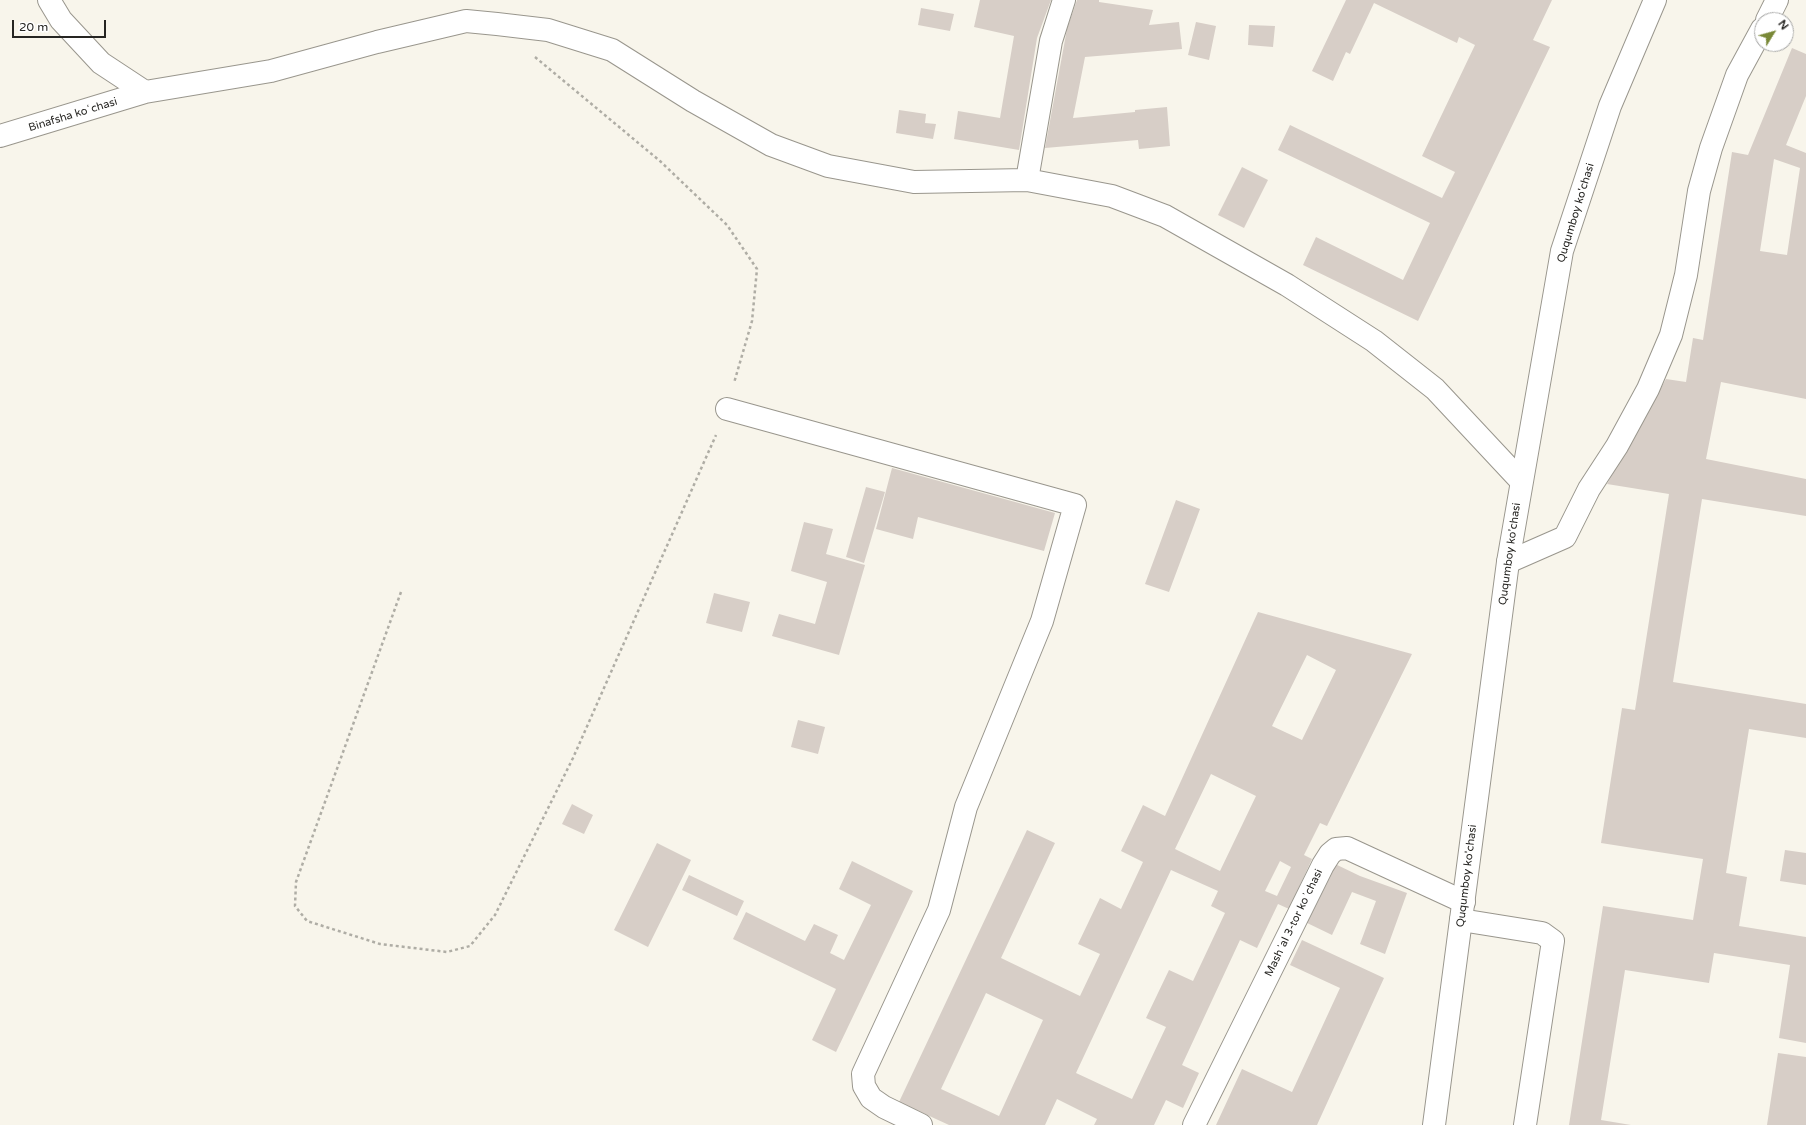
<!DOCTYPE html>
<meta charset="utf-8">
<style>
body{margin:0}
#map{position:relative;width:1806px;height:1125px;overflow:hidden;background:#f8f5eb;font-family:"Varela Round",sans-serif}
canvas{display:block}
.north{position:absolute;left:1754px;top:12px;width:40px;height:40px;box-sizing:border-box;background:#fff;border:1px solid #a8a8a7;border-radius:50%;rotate:53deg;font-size:11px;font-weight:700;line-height:16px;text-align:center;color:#262522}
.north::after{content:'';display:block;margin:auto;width:14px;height:18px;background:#798837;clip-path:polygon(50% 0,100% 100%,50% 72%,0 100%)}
.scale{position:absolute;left:12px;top:20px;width:94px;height:18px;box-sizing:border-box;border:2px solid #262522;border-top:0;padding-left:5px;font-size:12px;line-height:14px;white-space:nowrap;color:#262522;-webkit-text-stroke:3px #fff;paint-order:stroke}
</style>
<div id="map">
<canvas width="1806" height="1125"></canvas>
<div class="north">N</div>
<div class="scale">20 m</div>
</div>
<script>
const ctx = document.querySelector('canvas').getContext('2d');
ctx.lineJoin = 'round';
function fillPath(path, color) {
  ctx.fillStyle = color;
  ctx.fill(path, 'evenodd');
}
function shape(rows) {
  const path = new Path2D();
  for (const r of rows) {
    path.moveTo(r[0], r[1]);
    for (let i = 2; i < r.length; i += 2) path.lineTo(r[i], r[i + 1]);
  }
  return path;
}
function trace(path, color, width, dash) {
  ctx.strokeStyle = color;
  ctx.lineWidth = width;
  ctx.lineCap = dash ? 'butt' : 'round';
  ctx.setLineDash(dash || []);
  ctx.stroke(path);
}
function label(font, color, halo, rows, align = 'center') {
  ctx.font = font + ' "Varela Round",sans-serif';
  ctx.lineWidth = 3.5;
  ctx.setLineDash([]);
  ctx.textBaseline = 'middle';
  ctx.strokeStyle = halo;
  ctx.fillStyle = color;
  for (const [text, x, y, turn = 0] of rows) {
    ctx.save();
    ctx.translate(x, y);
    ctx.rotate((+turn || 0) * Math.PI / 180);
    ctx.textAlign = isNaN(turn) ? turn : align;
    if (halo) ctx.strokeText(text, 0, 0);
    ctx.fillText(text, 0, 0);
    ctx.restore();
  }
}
const building = shape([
 [980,0,1051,0,1037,38,1019,150,954,139,958,111,1000,118,1014,36,974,27],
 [1077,0,1099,0,1099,2,1153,10,1149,25,1179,22,1182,49,1085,57,1073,118,1135,112,1135,110,1167,107,1170,146,1139,149,1138,140,1045,148,1067,29],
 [1346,0,1552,0,1533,40,1550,47,1418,321,1303,265,1316,237,1403,280,1430,223,1278,150,1290,125,1442,198,1455,172,1422,156,1475,45,1459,37,1457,43,1374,3,1350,54,1346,52,1333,81,1312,71],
 [921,8,954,14,950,31,918,25],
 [1196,22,1216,26,1209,60,1188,55],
 [1249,25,1275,26,1273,47,1248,45],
 [1792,48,1806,54,1806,96,1786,145,1806,153,1806,399,1721,382,1706,459,1806,479,1806,516,1702,499,1673,682,1806,704,1806,738,1749,729,1726,873,1747,877,1739,926,1806,937,1806,1043,1779,1038,1790,965,1714,953,1709,983,1625,970,1601,1120,1631,1125,1569,1125,1603,906,1693,920,1703,859,1601,843,1622,708,1635,710,1669,494,1607,484,1666,379,1686,382,1693,338,1703,340,1732,152,1748,155],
 [1774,159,1800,168,1787,255,1760,251],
 [899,110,926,114,925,123,936,124,933,139,896,133],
 [1242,167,1268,180,1244,228,1218,215],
 [892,468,1055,513,1044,551,918,517,913,539,876,529],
 [866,487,885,492,864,563,846,557],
 [1176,500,1200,509,1169,592,1145,584],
 [804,522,833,529,826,554,865,565,839,655,772,636,779,614,815,624,827,582,791,571],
 [714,593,750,602,742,632,706,623],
 [1258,612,1412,654,1327,826,1320,823,1304,855,1312,859,1289,909,1278,904,1257,948,1240,940,1182,1065,1199,1073,1183,1108,1166,1100,1154,1125,1094,1125,1097,1119,1057,1099,1045,1125,949,1125,899,1102,1027,830,1055,843,1001,958,1080,996,1100,954,1078,944,1100,898,1121,909,1143,862,1121,851,1143,805,1165,816],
 [1307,655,1336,670,1302,740,1272,726],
 [1211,774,1256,796,1220,871,1175,849],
 [1280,861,1291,867,1277,896,1265,891],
 [1171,870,1218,891,1211,906,1225,913,1193,981,1169,970,1146,1018,1166,1027,1132,1099,1076,1073],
 [986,993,1043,1020,999,1116,941,1089],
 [798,720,825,727,818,754,791,747],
 [572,804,593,815,584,834,562,824],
 [657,843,691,860,648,947,614,930],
 [1785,850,1806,853,1806,885,1780,881],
 [852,861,913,891,836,1052,812,1040,836,989,733,939,746,912,805,941,814,924,838,935,830,953,844,960,871,905,839,889],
 [1331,862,1360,876,1407,893,1385,954,1360,944,1376,901,1352,892,1332,935,1303,921],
 [689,875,744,901,737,916,682,890],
 [1302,940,1384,978,1317,1125,1216,1125,1242,1069,1292,1092,1340,988,1290,965],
 [1778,1053,1806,1057,1806,1125,1767,1125]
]);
const path = shape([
 [535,57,660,161,727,225,757,269,752,321,734,383],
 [401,592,296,882,295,906,307,921,380,944,447,952,470,946,495,915,573,758,716,435]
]);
const minor = shape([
 [49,0,61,20,101,63,145,92,271,71,377,42,466,21,497,24,548,30,612,50,693,101,771,145,828,166,914,182,1027,180,1112,196,1165,216,1287,285,1374,341,1435,389,1521,481],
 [1767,20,1777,0],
 [0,136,145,92],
 [1027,180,1051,41,1064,0],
 [727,409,1075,505,1042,621,966,807,939,910,863,1074,864,1086,871,1098,884,1107,921,1125],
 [1508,562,1565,537,1589,489,1617,446,1648,389,1671,335,1686,275,1699,191,1711,148,1737,75,1762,29],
 [1461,920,1542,933,1553,941,1525,1125],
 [1194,1125,1323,865,1330,854,1336,849,1347,848,1464,902]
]);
const major = shape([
 [1434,1125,1508,562,1562,251,1610,106,1655,0]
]);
const streetNames = [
 ["Binafsha koʻchasi",73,115,-17],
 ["Ququmboy ko'chasi",1576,213,-73],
 ["Ququmboy ko'chasi",1510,554,-82],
 ["Ququmboy ko'chasi",1467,876,-83],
 ["Mashʼal 3-tor koʼchasi",1294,923,-64]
];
fillPath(building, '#d7cec7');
trace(minor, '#99968d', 24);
trace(major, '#99968d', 24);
trace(path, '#afada5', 2.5, [3, 3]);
trace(minor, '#fff', 22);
trace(major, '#fff', 22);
label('11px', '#262522', '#fff', streetNames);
</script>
